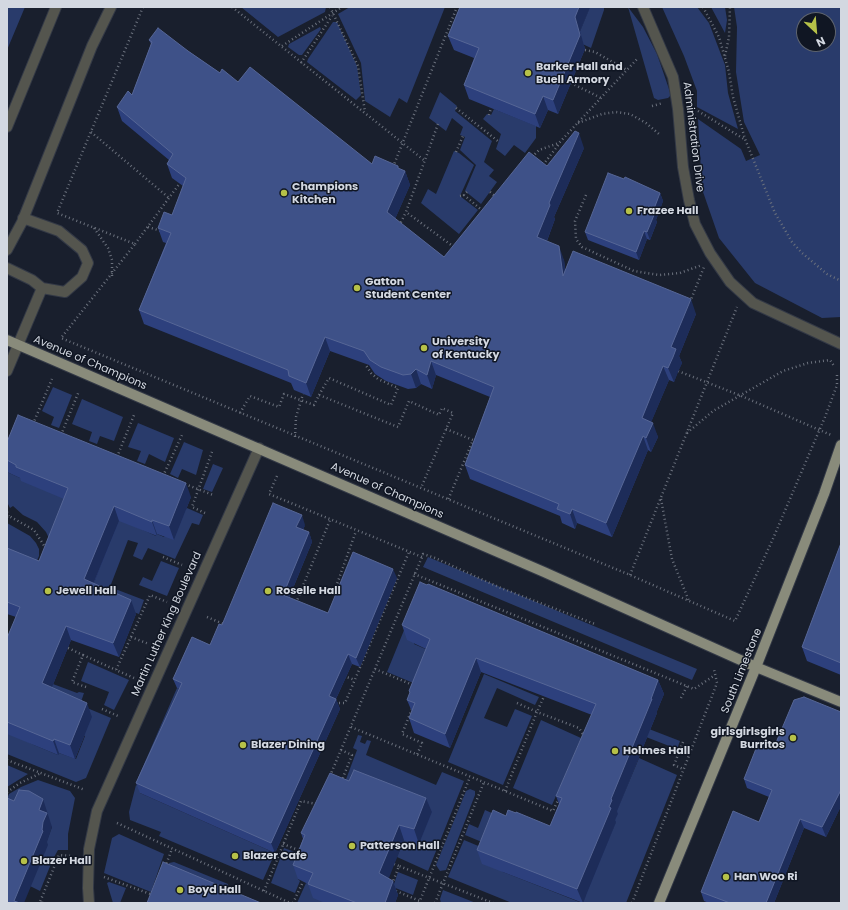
<!DOCTYPE html>
<style>
body{margin:0}
#map{position:relative;width:848px;height:910px;overflow:hidden;background:#191f2d;font-family:Poppins,sans-serif}
canvas{display:block}
.frame{position:absolute;inset:0;border:8px solid #d3d8e1;pointer-events:none}
.north{position:absolute;left:796px;top:12px;width:40px;height:40px;box-sizing:border-box;background:#101623;border:1px solid #5e646f;border-radius:50%;rotate:154deg;font-size:11px;font-weight:700;line-height:16px;text-align:center;color:#d3d8e1}
.north::after{content:'';display:block;margin:auto;width:14px;height:18px;background:#b6c148;clip-path:polygon(50% 0,100% 100%,50% 72%,0 100%)}
</style>
<div id="map">
<canvas width="848" height="910"></canvas>
<div class="frame"></div>
<div class="north">N</div>
</div>
<script>
const ctx = document.querySelector('canvas').getContext('2d');
ctx.lineJoin = 'round';
function fillPath(path, color) {
  ctx.fillStyle = color;
  ctx.fill(path, 'evenodd');
}
function shape(rows) {
  const path = new Path2D();
  for (const r of rows) {
    path.moveTo(r[0], r[1]);
    for (let i = 2; i < r.length; i += 2) path.lineTo(r[i], r[i + 1]);
  }
  return path;
}
function trace(path, color, width, dash) {
  ctx.strokeStyle = color;
  ctx.lineWidth = width;
  ctx.lineCap = dash ? 'butt' : 'round';
  ctx.setLineDash(dash || []);
  ctx.stroke(path);
}
function label(font, color, halo, rows, align = 'center') {
  ctx.font = font + ' Poppins,sans-serif';
  ctx.lineWidth = 3;
  ctx.setLineDash([]);
  ctx.textBaseline = 'middle';
  ctx.strokeStyle = halo;
  ctx.fillStyle = color;
  for (const [text, x, y, turn = 0] of rows) {
    ctx.save();
    ctx.translate(x, y);
    ctx.rotate((+turn || 0) * Math.PI / 180);
    ctx.textAlign = isNaN(turn) ? turn : align;
    if (halo) ctx.strokeText(text, 0, 0);
    ctx.fillText(text, 0, 0);
    ctx.restore();
  }
}
const green = shape([
 [7,7,25,7,7,50],
 [241,7,326,7,325,12,278,37],
 [350,7,445,7,407,103,399,98,390,117,365,101,361,63,338,14],
 [590,7,604,7,604,10,591,48,576,41],
 [628,7,643,27,657,54,671,95,668,98,658,100,654,98],
 [662,7,697,7,709,23,725,65,728,93,738,129,697,107,697,91,684,56],
 [711,7,725,7,727,20,725,33],
 [734,7,841,7,841,317,822,318,755,283,719,238,702,189,698,119,741,149,746,161,760,155,744,122,736,72,737,27],
 [804,20,828,20,828,44,804,44],
 [333,22,337,22,357,66,361,95,356,100,307,62,308,59],
 [320,27,321,29,302,55,299,55,288,47,289,44],
 [440,92,457,106,455,111,492,141,484,162,494,170,489,176,497,182,481,204,465,191,476,165,460,150,465,137,460,135,463,127,452,118,446,131,429,118],
 [494,109,536,126,536,138,525,153,514,145,505,156,496,149,501,134,483,119,487,114,491,115],
 [454,151,459,153,474,165,460,196,478,210,459,234,421,203,428,189,436,194],
 [53,387,72,395,59,428,51,425,54,417,42,411],
 [82,399,123,417,114,441,100,436,97,444,89,441,92,432,72,424],
 [138,423,174,438,165,462,149,454,145,464,137,461,141,451,128,447],
 [184,442,203,450,196,475,182,469,178,478,170,474],
 [213,464,223,468,212,492,203,489],
 [7,472,68,500,54,549,46,532,37,522,23,515,13,506,10,508,7,502],
 [187,508,203,515,199,525,192,523,175,559,148,548,142,560,133,556,138,543,128,540,110,587,144,600,139,614,118,607,92,588,119,519,156,536,157,534,164,537],
 [7,523,30,536,36,543,39,549,39,556,33,570,7,562],
 [428,557,697,669,692,680,423,567],
 [161,561,179,568,167,596,139,585,143,577,152,581],
 [422,586,414,644,430,651,423,687,387,672],
 [88,662,129,680,114,710,104,705,109,692,81,681],
 [484,674,539,697,535,705,497,688,484,718,507,727,515,709,532,716,503,785,448,762],
 [53,684,77,693,79,692,84,693,80,705,111,718,86,778,76,782,7,754,7,731,34,745,58,755,59,753,76,759,85,736,45,698],
 [177,688,186,692,145,781,138,778],
 [541,720,581,738,552,805,513,788],
 [649,729,680,741,677,749,646,737],
 [358,735,362,736,360,742,365,744,367,740,371,741,366,755,436,785,442,772,464,781,428,871,397,857,404,840,342,790,357,750,353,748],
 [639,758,677,775,626,903,583,903,586,895,585,894,589,887,616,822,615,821,616,813],
 [7,765,28,774,7,787],
 [38,780,70,791,75,798,68,834,68,850,58,850,53,859,40,891,30,886,52,827,7,799,9,794,21,787],
 [136,785,142,788,140,793,275,853,263,880,159,836,161,832,130,820,129,812],
 [470,789,475,791,475,795,446,870,440,871,436,865,466,791],
 [485,810,521,826,489,845,465,835,469,824,478,828],
 [119,834,164,854,151,892,104,873,112,838],
 [464,840,488,850,503,872,582,903,512,903,448,877],
 [284,848,308,857,298,879,300,881,295,893,271,883],
 [174,862,228,884,226,892,156,894,169,863],
 [398,872,418,880,413,895,393,887],
 [109,882,126,888,120,903,113,903,107,883],
 [306,883,318,887,325,903,297,903],
 [443,890,476,903,441,903,440,899]
]);
const path = shape([
 [143,7,57,213,135,244,61,338,630,575,735,621,772,541,825,417,837,385,837,375],
 [232,7,425,161],
 [330,7,358,66,365,112],
 [703,7,719,37,729,72,733,97,745,139,775,213,792,242,802,253,827,274,841,281],
 [282,46,342,7],
 [585,50,595,52,627,70],
 [725,56,729,37,730,7],
 [301,63,332,16],
 [571,83,601,98],
 [652,106,663,103],
 [456,108,499,142],
 [698,111,744,139],
 [489,115,491,108],
 [578,123,602,114,616,112,630,114,646,123,659,134],
 [438,124,406,212,454,247],
 [91,132,169,198],
 [456,152,463,136],
 [532,157,539,150,559,143,638,58],
 [543,165,559,144],
 [467,192,464,195,484,212],
 [490,192,496,197],
 [586,195,575,221,576,239,582,247,634,271,659,275,680,273,702,265],
 [460,196,464,195],
 [399,226,406,212],
 [148,227,161,231],
 [94,228,108,248,112,260,112,276],
 [135,244,180,183],
 [690,302,704,267],
 [678,371,739,395,831,435],
 [319,395,329,378,391,405,398,388,378,379,371,373,365,364],
 [240,413,250,396,279,407,284,394,314,405,319,395,398,427,409,401,439,415,442,408,453,413,421,488],
 [33,424,52,379],
 [446,429,473,440,448,500],
 [7,432,12,432],
 [687,433,713,411,783,371,808,363,830,360,834,366],
 [61,435,79,391],
 [295,437,296,417,303,394],
 [117,457,134,415],
 [163,476,182,435],
 [277,476,269,494,422,557,423,554,435,558,501,588,595,624],
 [185,484,213,495],
 [661,499,672,559,689,601],
 [7,512,9,516],
 [205,513,192,507,213,449],
 [7,517,9,516,34,530,45,547],
 [163,557,182,565],
 [414,574,694,689,715,675],
 [630,575,737,307],
 [336,587,356,531],
 [296,603,330,520],
 [207,617,226,625],
 [131,637,149,644],
 [68,648,83,655],
 [375,669,415,686],
 [344,676,355,680],
 [134,678,116,670,150,595,167,602],
 [86,687,72,682,83,655,116,670],
 [681,698,687,686],
 [335,703,345,703,409,552],
 [517,703,537,712,545,694],
 [102,709,118,716],
 [412,709,402,734,422,743,417,755],
 [351,727,553,811,559,798],
 [683,742,674,765,683,769],
 [341,750,352,755,342,780],
 [7,760,85,790],
 [330,776,422,557],
 [505,791,537,712,579,728,584,736],
 [7,792,20,783,41,773],
 [117,823,290,903],
 [283,844,301,851],
 [394,864,399,866],
 [165,867,172,849],
 [104,877,153,895],
 [392,884,399,866,493,903],
 [264,891,301,801,317,804],
 [396,891,420,901],
 [43,903,40,902,59,855,71,856],
 [293,903,303,882],
 [419,903,470,777],
 [435,903,484,782],
 [632,903,717,683,714,669]
]);
const minor = shape([
 [643,7,673,77,678,109,683,167,689,200,695,224,710,253,730,282,753,303,841,344],
 [7,127,56,7],
 [23,218,59,231,82,250,88,263,82,277,65,292,42,288],
 [7,250,22,222,92,46,111,7],
 [7,268,32,280,42,288,7,371],
 [89,903,88,888,89,849,97,811,259,448]
]);
const major = shape([
 [7,340,544,572,756,667,841,702],
 [659,903,756,667,824,494,841,445]
]);
const pathBridge = shape([
 [393,167,457,7]
]);
const wall = shape([
 [460,7,590,7,580,31,585,49,558,114,548,110,540,128,469,99,464,85,474,58,454,50,448,36],
 [149,40,188,51,220,73,238,82,372,164,399,169,405,171,410,185,395,219,444,257,547,166,584,148,554,217,555,219,547,241,564,260,565,270,696,314,679,356,682,363,678,371,674,382,669,380,651,422,658,437,651,452,648,450,612,537,577,523,575,529,562,523,560,516,470,479,465,465,490,397,436,375,432,389,421,384,416,388,408,389,386,381,375,374,369,365,330,351,311,397,294,390,291,383,144,324,139,310,166,243,163,242,158,228,172,215,183,186,172,178,167,164,169,160,122,121,117,107,132,95,151,44],
 [660,193,663,201,656,220,657,222,650,240,647,239,639,260,588,240,585,232],
 [7,442,191,497,174,540,157,534,157,536,119,521,94,583,136,614,119,657,71,640,52,687,92,717,75,759,59,753,58,755,7,734,7,638,16,617,7,614,7,548,39,561,64,499,21,481,20,478,7,472],
 [305,525,303,530,309,532,312,542,289,598,328,613,397,578,360,667,352,664,336,699,340,709,275,853,140,793,136,783,179,689,177,688,173,679,210,645,222,625],
 [841,543,841,675,807,661,802,647],
 [402,625,658,680,664,694,657,711,657,713,617,811,618,814,615,820,616,822,583,903,482,864,477,850,506,816,550,826,559,804,556,796,592,715,481,672,450,748,414,733,409,718,412,712,407,700,410,693,409,691,426,649,407,640],
 [841,712,841,806,826,837,804,828,774,903,709,903,704,901,701,892,759,822,769,797,747,788,744,779,775,745],
 [349,781,426,798,432,812,419,844,404,840,388,878,393,881,398,895,395,903,325,903,313,898,308,884,298,879,293,865,303,839,301,833]
]);
const shadedWall = shape([
 [579,7,590,7,580,31,585,49,558,114,553,100,575,17],
 [543,96,548,110,540,128,535,114],
 [579,133,584,148,554,217,555,219,543,251,537,237,549,203],
 [398,166,402,177,405,171,410,185,392,226,387,212],
 [660,193,663,201,656,220,657,222,650,240,647,232,652,214],
 [644,231,647,239,639,260,636,252],
 [559,246,564,260,568,290,563,276],
 [691,299,696,314,679,356,682,363,674,382,668,368,671,347],
 [325,337,330,351,311,397,306,383],
 [431,361,436,375,432,389,427,375],
 [663,366,669,380,647,432,642,418],
 [416,369,421,384,416,388,411,374],
 [653,423,658,437,651,452,646,438],
 [643,436,648,450,612,537,606,523],
 [186,483,191,497,174,540,169,526],
 [114,506,119,521,89,594,84,579],
 [572,509,577,523,575,529,570,514],
 [302,515,305,525,300,537,296,527],
 [152,520,157,534,157,536,152,522],
 [309,532,312,542,286,605,283,595],
 [393,569,397,578,360,667,356,658],
 [131,600,136,614,119,657,113,643],
 [66,626,71,640,48,697,42,683],
 [348,654,352,664,333,705,329,696],
 [476,658,481,672,450,748,445,734],
 [658,680,664,694,657,711,657,713,617,811,618,814,615,820,616,822,583,903,577,889,609,807,611,799],
 [336,699,340,709,275,853,271,843],
 [87,703,92,717,75,759,70,745],
 [54,739,59,753,58,755,53,741],
 [841,790,841,806,826,837,822,827],
 [426,798,432,812,419,844,414,829],
 [43,799,52,827,47,842,48,845,24,903,15,903,14,901,42,830,39,810],
 [800,819,804,828,774,903,766,903],
 [399,825,404,840,385,888,379,873],
 [393,881,398,895,395,903,385,903]
]);
const building = shape([
 [460,7,579,7,575,17,580,35,553,100,543,96,535,114,464,85,479,48,448,36,460,7],
 [158,28,188,51,220,73,222,69,238,82,250,67,372,164,375,156,398,166,398,168,405,171,387,212,444,257,529,152,547,166,575,131,579,133,549,203,550,205,537,237,559,246,563,276,573,251,691,299,671,347,676,349,673,357,668,368,663,366,642,418,653,423,646,438,643,436,606,523,572,509,570,514,557,509,559,504,465,465,494,387,431,361,427,375,416,369,411,374,403,375,381,367,370,360,364,351,325,337,306,383,289,376,288,370,139,310,171,233,158,228,164,212,172,215,186,178,167,164,173,154,117,107,128,91,132,95,152,42,149,40,158,28],
 [608,173,624,179,625,177,660,193,652,214,654,215,647,232,644,231,636,252,585,232,608,173],
 [18,415,186,483,169,526,152,520,152,522,114,506,84,579,131,600,113,643,66,626,42,683,87,703,70,745,54,739,53,741,7,722,7,638,20,607,7,602,7,548,39,561,68,488,16,467,16,465,7,460,7,442,18,415],
 [273,503,302,515,296,527,309,532,283,595,328,613,353,552,393,569,356,658,348,654,329,696,336,699,271,843,136,783,182,683,173,679,192,637,210,645,219,624,222,625,273,503],
 [841,543,841,663,802,647,841,543],
 [420,582,427,585,428,584,658,680,651,699,652,699,611,799,612,800,609,807,611,808,577,889,477,850,493,810,506,816,508,810,516,813,516,812,550,826,562,798,556,796,596,704,476,658,445,734,409,718,415,703,407,700,410,692,409,691,430,639,402,625,420,582],
 [804,697,841,712,841,790,822,827,800,819,766,903,730,903,701,892,733,811,759,822,772,790,744,779,759,741,775,745,794,700,804,697],
 [354,770,426,798,414,829,399,825,392,842,379,873,393,881,385,903,357,903,308,884,313,873,293,865,305,835,301,833,330,773,349,781,354,770],
 [19,790,29,791,43,799,39,810,47,813,43,822,42,830,43,831,14,901,20,903,7,903,7,798,14,801,19,790],
 [163,862,261,903,147,903,163,862]
]);
const markers = [
 [528,73,4,"#b6c148"],
 [284,193,4,"#b6c148"],
 [629,211,4,"#b6c148"],
 [357,288,4,"#b6c148"],
 [424,348,4,"#b6c148"],
 [48,591,4,"#b6c148"],
 [268,591,4,"#b6c148"],
 [793,738,4,"#b6c148"],
 [243,745,4,"#b6c148"],
 [615,751,4,"#b6c148"],
 [352,846,4,"#b6c148"],
 [235,856,4,"#b6c148"],
 [24,861,4,"#b6c148"],
 [726,877,4,"#b6c148"],
 [180,890,4,"#b6c148"]
];
const poiNames = [
 ["Barker Hall and",536,67],
 ["Buell Armory",536,80],
 ["Champions",292,187],
 ["Kitchen",292,200],
 ["Frazee Hall",637,211],
 ["Gatton",365,282],
 ["Student Center",365,295],
 ["University",432,342],
 ["of Kentucky",432,355],
 ["Jewell Hall",56,591],
 ["Roselle Hall",276,591],
 ["girlsgirlsgirls",785,732,"right"],
 ["Burritos",785,745,"right"],
 ["Blazer Dining",251,745],
 ["Holmes Hall",623,751],
 ["Patterson Hall",360,846],
 ["Blazer Cafe",243,856],
 ["Blazer Hall",32,861],
 ["Han Woo Ri",734,877],
 ["Boyd Hall",188,890]
];
const streetNames = [
 ["Administration Drive",693,137,83],
 ["Avenue of Champions",90,363,23],
 ["Avenue of Champions",387,491,24],
 ["Martin Luther King Boulevard",167,624,-66],
 ["South Limestone",742,671,-68]
];
fillPath(green, '#293b6b');
trace(minor, '#333946', 12);
trace(major, '#333946', 12);
trace(path, '#6b717d', 2.5, [1, 3]);
trace(minor, '#54554e', 10);
trace(major, '#898b7b', 10);
trace(pathBridge, '#6b717d', 2.5, [1, 3]);
fillPath(wall, '#2d407d');
fillPath(shadedWall, '#1d2c59');
fillPath(building, '#3e5188');
trace(building, '#566696', 1);
for (const [x, y, r, color] of markers) {
  const dot = new Path2D();
  dot.arc(x, y, r, 0, 2 * Math.PI);
  ctx.fillStyle = color;
  ctx.fill(dot);
  trace(dot, '#101623', 1.5);
}
label('bold 11px', '#d3d8e1', '#101623', poiNames, 'left');
label('11px', '#d3d8e1', '#101623', streetNames);
</script>
